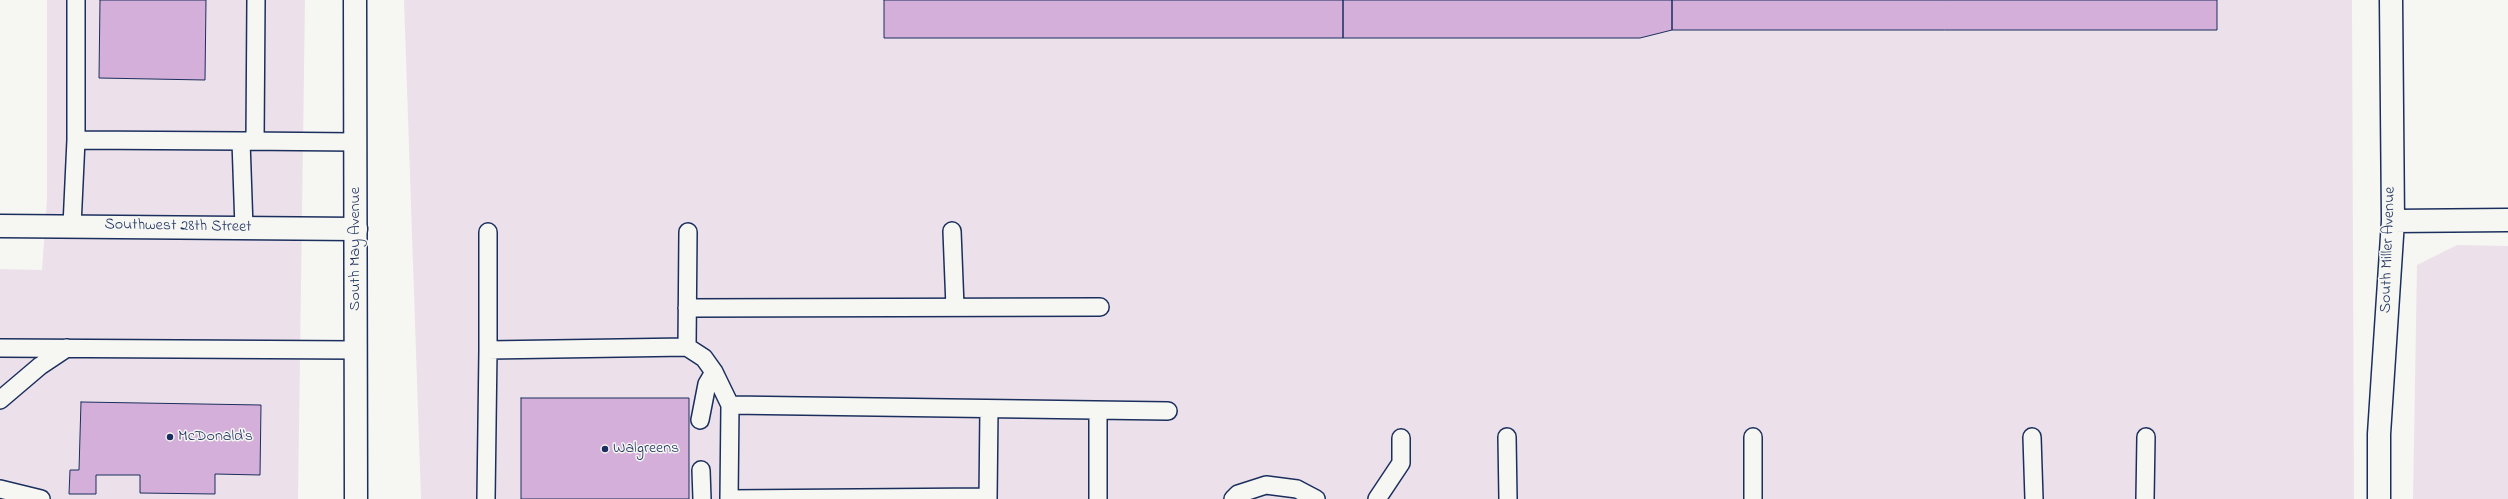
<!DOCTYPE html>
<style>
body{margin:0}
canvas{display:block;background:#f6f6f2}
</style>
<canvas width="2508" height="499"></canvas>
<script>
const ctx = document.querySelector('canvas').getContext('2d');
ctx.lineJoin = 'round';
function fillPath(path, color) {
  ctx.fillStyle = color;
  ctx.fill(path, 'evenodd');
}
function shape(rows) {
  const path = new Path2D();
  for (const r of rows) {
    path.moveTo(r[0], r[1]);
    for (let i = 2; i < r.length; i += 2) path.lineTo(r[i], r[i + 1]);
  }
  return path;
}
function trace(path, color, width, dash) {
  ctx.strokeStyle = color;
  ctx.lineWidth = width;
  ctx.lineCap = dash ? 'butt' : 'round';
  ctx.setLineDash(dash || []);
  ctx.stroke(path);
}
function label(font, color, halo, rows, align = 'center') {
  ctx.font = font + ' "Indie Flower",sans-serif';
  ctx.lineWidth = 3;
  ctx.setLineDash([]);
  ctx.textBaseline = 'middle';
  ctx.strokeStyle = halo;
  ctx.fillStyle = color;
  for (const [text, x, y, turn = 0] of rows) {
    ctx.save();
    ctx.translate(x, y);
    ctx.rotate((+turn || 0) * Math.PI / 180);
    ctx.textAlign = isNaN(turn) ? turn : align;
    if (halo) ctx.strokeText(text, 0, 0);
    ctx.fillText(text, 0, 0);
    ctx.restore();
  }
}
const built = shape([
 [47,0,305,0,298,499,0,499,0,269,42,270,47,199],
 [404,0,2352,0,2354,499,421,499],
 [2457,245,2508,246,2508,499,2413,499,2417,265]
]);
const building = shape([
 [100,0,206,0,205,80,99,78,100,0],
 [884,0,1343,0,1343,38,884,38,884,0],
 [1343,0,1672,0,1672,30,1640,38,1343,38,1343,0],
 [1672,0,2217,0,2217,30,1672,30,1672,0],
 [521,398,689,398,689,499,521,499,521,398],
 [81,402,261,405,260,475,215,474,215,494,140,493,140,475,96,475,96,494,69,494,70,470,79,470,81,402]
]);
const service = shape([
 [76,140,76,0],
 [243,141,356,142],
 [255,141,256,0],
 [72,226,76,140,241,141,244,228],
 [952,231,955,307],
 [488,232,488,350],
 [687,308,1100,307],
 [687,347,688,232],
 [0,348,356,350],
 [0,400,40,366,67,348],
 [730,405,1168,411],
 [700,420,707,384,714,372],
 [1507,437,1508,499],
 [2032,437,2034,499],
 [701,470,702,499],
 [0,489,41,499],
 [486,499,488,350,687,347,704,358,714,372,730,405,729,499],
 [729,499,988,497],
 [988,499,989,409],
 [1098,499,1098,411],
 [1233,499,1238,494,1266,485,1297,489,1316,499],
 [1377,499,1401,463,1401,438],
 [1753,499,1753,437],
 [2145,499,2146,437]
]);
const minor = shape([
 [2393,221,2508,220],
 [0,226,356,229],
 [2379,499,2379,434,2393,221,2391,0]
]);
const secondary = shape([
 [355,0,356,499]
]);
const markers = [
 [170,437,4,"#1b2f5e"],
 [605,449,4,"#1b2f5e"]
];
const streetNames = [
 ["Southwest 28th Street",178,227,1],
 ["South May Avenue",356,249,-90],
 ["South Miller Avenue",2389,250,-88]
];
const poiNames = [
 ["McDonald's",178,437],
 ["Walgreens",613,449]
];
fillPath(built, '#ece1ea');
fillPath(building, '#d4afd9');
trace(building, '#1b2f5e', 1);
trace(service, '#1b2f5e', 20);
trace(minor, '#1b2f5e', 25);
trace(secondary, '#1b2f5e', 25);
trace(service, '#f6f6f2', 17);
trace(minor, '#f6f6f2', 22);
trace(secondary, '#f6f6f2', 22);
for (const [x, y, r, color] of markers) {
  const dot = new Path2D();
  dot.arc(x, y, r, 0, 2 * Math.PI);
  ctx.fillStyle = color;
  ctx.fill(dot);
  trace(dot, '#f6f6f2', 1.5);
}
label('16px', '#1b2f5e', '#f6f6f2', streetNames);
label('16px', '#1b2f5e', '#f6f6f2', poiNames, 'left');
</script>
